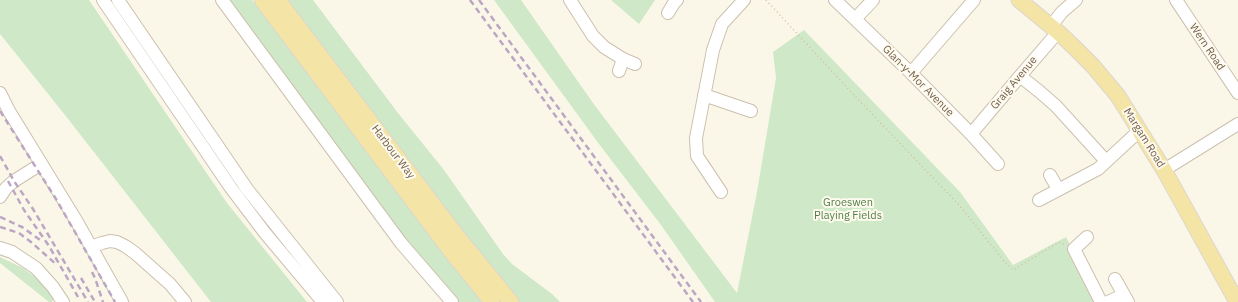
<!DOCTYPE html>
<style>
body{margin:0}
canvas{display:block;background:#fbf7e8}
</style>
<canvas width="1238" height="302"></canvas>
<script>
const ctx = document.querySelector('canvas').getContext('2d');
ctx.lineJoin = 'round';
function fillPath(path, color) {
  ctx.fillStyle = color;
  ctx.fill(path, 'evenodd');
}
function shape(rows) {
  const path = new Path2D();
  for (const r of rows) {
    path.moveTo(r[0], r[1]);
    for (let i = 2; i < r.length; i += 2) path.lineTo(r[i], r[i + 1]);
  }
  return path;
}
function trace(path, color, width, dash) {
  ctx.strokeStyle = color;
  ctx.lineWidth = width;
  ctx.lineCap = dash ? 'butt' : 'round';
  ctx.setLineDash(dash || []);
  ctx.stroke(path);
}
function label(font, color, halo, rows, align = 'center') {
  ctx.font = font + ' "IBM Plex Sans",sans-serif';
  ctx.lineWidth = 4;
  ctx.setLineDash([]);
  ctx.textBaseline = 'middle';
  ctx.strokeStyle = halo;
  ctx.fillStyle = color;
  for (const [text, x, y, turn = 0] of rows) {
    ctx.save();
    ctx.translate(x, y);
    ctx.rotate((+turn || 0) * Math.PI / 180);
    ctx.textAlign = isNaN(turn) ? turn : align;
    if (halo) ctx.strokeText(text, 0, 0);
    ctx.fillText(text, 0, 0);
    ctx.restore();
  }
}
const green = shape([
 [0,0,89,0,227,203,307,302,211,302,65,115,0,34],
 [225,0,252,0,389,182,462,275,485,302,457,302,384,215],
 [287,0,313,0,398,113,444,170,503,254,512,264,552,294,560,302,519,302,516,300,506,288],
 [494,0,521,0,593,103,737,293,757,192,776,78,773,52,804,30,960,192,1013,265,1066,237,1099,302,715,302,661,225,599,144],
 [611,0,655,0,639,24],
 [0,257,23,268,39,280,53,294,54,298,52,302,49,302,0,263]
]);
const path = shape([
 [766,0,852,93,959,205,1004,261,1013,270,1059,242,1065,245]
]);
const minor = shape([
 [103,0,231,188,265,233,323,302],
 [118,0,247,189,337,302],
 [222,0,401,243,452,302],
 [570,0,593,36,604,47,623,59,635,64],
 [835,0,911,73,971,134,998,164],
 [1176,0,1238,93],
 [668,13,674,3,677,0],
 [855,19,873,0],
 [1051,26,1062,12,1076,0],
 [619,71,623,59],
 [911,73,974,0],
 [1020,76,1040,92,1056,106,1106,161],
 [0,93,9,111,77,222,122,302],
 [704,95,751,111],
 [971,134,1020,76,1058,32],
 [1164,170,1238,124],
 [1050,175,1058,189],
 [721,192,697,156,696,138,713,50,722,24,744,0],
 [0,197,6,188,14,181,41,164],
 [1039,200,1098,169,1139,131],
 [1087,237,1074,249,1101,302],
 [91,247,102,243,110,241,117,242,125,246,135,253,170,284,185,302],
 [0,248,12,252,36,268,53,287,63,302],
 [1115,279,1128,302],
 [1108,302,1123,295]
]);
const major = shape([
 [262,0,450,250,492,302],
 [278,0,457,236,511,302],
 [1019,0,1058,32,1074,47,1093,66,1118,96,1164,170,1237,302]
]);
const rail = shape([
 [470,0,693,302],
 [479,0,701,302],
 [0,111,56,199,115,302],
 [0,156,14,181,33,209,88,302],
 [8,181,24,210,49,246,78,297],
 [0,217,22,227,43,242],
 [0,227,19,233,31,242,57,265],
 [92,272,95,278,103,302],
 [81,278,95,302]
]);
const streetNames = [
 ["Wern Road",1207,47,56],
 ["Glan-y-Mor Avenue",918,81,45],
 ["Graig Avenue",1014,83,-50],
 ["Margam Road",1144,138,58],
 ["Harbour Way",393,152,53]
];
const parkNames = [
 ["Groeswen",848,203],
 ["Playing Fields",848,216]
];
fillPath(green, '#cfe8c7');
trace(minor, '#ccc0af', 14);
trace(major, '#dbd6d1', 17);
trace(path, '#d3bea4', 1.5, [1, 3]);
trace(minor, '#fff', 12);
trace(major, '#f4e4a6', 15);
trace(rail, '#bba7c4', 2.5, [6, 4]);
label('11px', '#73614e', '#fefaee', streetNames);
label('11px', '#517d49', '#fefaee', parkNames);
</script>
